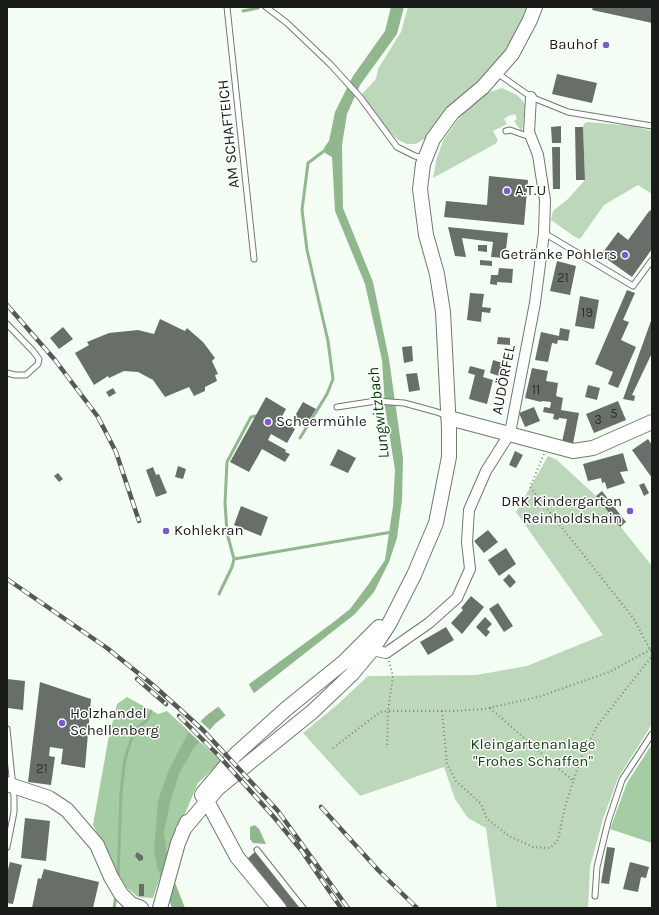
<!DOCTYPE html>
<meta charset="utf-8">
<style>
body{margin:0}
#map{position:relative;width:659px;height:915px;overflow:hidden;background:#f5fef5;font-family:Karla,sans-serif}
canvas{display:block}
.frame{position:absolute;inset:0;border:8px solid #191c19;pointer-events:none}
</style>
<div id="map">
<canvas width="659" height="915"></canvas>
<div class="frame"></div>
</div>
<script>
const ctx = document.querySelector('canvas').getContext('2d');
ctx.lineJoin = 'round';
function fillPath(path, color) {
  ctx.fillStyle = color;
  ctx.fill(path, 'evenodd');
}
function shape(rows) {
  const path = new Path2D();
  for (const r of rows) {
    path.moveTo(r[0], r[1]);
    for (let i = 2; i < r.length; i += 2) path.lineTo(r[i], r[i + 1]);
  }
  return path;
}
function trace(path, color, width, dash) {
  ctx.strokeStyle = color;
  ctx.lineWidth = width;
  ctx.lineCap = dash ? 'butt' : 'round';
  ctx.setLineDash(dash || []);
  ctx.stroke(path);
}
function label(font, color, halo, rows, align = 'center') {
  ctx.font = font + ' Karla,sans-serif';
  ctx.lineWidth = 3;
  ctx.setLineDash([]);
  ctx.textBaseline = 'middle';
  ctx.strokeStyle = halo;
  ctx.fillStyle = color;
  for (const [text, x, y, turn = 0] of rows) {
    ctx.save();
    ctx.translate(x, y);
    ctx.rotate((+turn || 0) * Math.PI / 180);
    ctx.textAlign = isNaN(turn) ? turn : align;
    if (halo) ctx.strokeText(text, 0, 0);
    ctx.fillText(text, 0, 0);
    ctx.restore();
  }
}
const green = shape([
 [408,7,527,7,518,29,502,55,480,79,451,104,424,139,416,144,407,144,398,140,388,130,362,94,376,79,378,69,401,32],
 [502,88,517,95,523,101,525,106,522,132,514,121,517,119,515,114,508,116,504,119,507,124,493,131,498,140,495,144,433,178,437,157,444,139,457,121,466,111,487,93],
 [587,122,633,126,652,131,652,194,638,185,604,205,580,239,575,237,551,220,553,211,568,199,585,180,583,127,584,124],
 [548,456,557,460,596,496,652,566,652,724,618,778,603,819,590,867,588,908,497,908,486,828,468,818,455,799,444,767,360,796,303,733,337,705,368,676,476,675,527,666,603,635,516,512]
]);
const forest = shape([
 [127,697,158,714,167,711,221,761,198,783,170,849,153,898,138,897,125,886,93,825,108,741,117,704],
 [652,744,652,843,610,829,627,783]
]);
const water = shape([
 [391,7,404,7,397,34,360,85,347,114,342,145,343,208,373,282,389,359,403,458,402,500,397,538,389,562,374,592,355,614,216,723,193,749,179,774,171,799,164,832,168,865,185,908,172,908,157,866,154,851,158,801,169,769,189,732,207,715,331,624,350,609,368,585,385,560,393,506,395,470,385,407,382,360,365,284,335,211,332,157,325,153,324,148,329,141,335,112,353,76,385,31],
 [255,825,259,829,266,844,253,843,250,839,250,827]
]);
const pier = shape([
 [248,683,255,695,227,717,217,705],
 [199,720,211,731,201,743,188,731]
]);
const stream = shape([
 [243,11,258,8],
 [300,438,327,394,333,379,328,341,307,250,302,210,308,163,328,148],
 [234,559,392,532],
 [219,594,232,567,234,559,227,533,225,503,227,462,251,417,256,416],
 [118,878,121,792,125,759,134,731,147,720,151,711],
 [114,908,116,896]
]);
const building = shape([
 [593,7,652,8,652,23,592,10],
 [557,74,597,83,592,103,552,94],
 [561,126,561,143,552,143,551,127],
 [575,127,583,127,585,180,576,180],
 [552,147,560,147,560,189,553,189],
 [489,176,528,180,524,225,444,217,446,201,487,205],
 [650,210,652,212,652,249,632,277,601,255,618,232,628,240],
 [448,227,508,233,505,258,491,257,493,242,462,238,466,257,455,256],
 [478,245,487,245,487,252,478,251],
 [480,260,492,261,492,266,480,265],
 [557,261,576,266,570,295,550,291],
 [499,268,513,269,512,283,497,282,497,285,490,284,491,275,498,275],
 [627,290,635,293,623,320,629,322,621,340,636,347,618,388,608,384,613,372,595,364],
 [470,293,484,294,482,307,491,308,490,313,482,312,481,322,467,320],
 [580,296,599,300,594,329,575,326],
 [652,318,652,353,632,395,635,396,634,401,623,399],
 [160,319,185,331,187,328,203,342,215,358,212,361,218,374,215,375,217,381,205,387,205,391,194,396,189,387,165,397,153,380,138,372,124,371,109,378,108,376,94,385,75,353,89,345,87,342,109,333,138,330,154,334],
 [63,327,73,339,59,349,50,338],
 [560,328,570,330,568,341,558,340,557,344,552,343,548,362,535,360,541,332,559,336],
 [498,337,510,338,510,345,497,344],
 [412,346,413,361,404,363,402,347],
 [493,360,506,364,502,377,490,373],
 [470,366,485,370,483,377,493,380,487,404,469,399,475,375,468,373],
 [532,368,548,371,546,381,558,383,556,396,563,398,561,410,579,413,573,444,562,442,567,419,559,418,558,420,553,419,554,414,543,412,544,407,550,408,551,402,542,401,541,402,525,398],
 [417,373,420,390,409,392,406,374],
 [588,385,600,388,597,400,585,397],
 [113,388,116,393,109,397,106,392],
 [266,397,286,409,280,420,295,429,287,443,271,434,268,440,286,450,285,452,290,454,285,462,262,449,249,472,230,462],
 [618,401,626,420,594,433,586,414],
 [303,402,316,409,305,426,293,419],
 [534,407,540,421,525,427,519,413],
 [648,439,652,445,652,478,632,450],
 [338,449,356,458,348,473,330,465],
 [515,451,523,455,516,468,509,465],
 [623,453,628,471,620,472,625,483,607,489,605,482,602,483,601,478,588,481,583,464],
 [178,466,186,469,183,479,175,477],
 [153,467,156,475,159,474,167,493,156,497,146,470],
 [58,473,63,479,59,482,54,476],
 [644,483,649,493,644,496,639,485],
 [602,491,626,522,620,527,596,496],
 [241,506,268,517,261,536,234,525],
 [488,530,498,542,484,553,474,541],
 [506,548,516,564,499,576,488,560],
 [509,574,516,582,510,588,503,580],
 [471,596,484,607,462,634,451,623,463,610,461,608],
 [498,603,513,626,504,632,489,609],
 [485,617,492,624,487,629,490,632,486,637,476,627],
 [446,627,454,640,428,655,420,642],
 [7,679,25,681,23,710,8,708],
 [40,682,91,699,85,768,61,764,63,749,50,747,49,756,55,757,51,785,28,782],
 [25,818,50,821,46,861,21,858],
 [607,847,615,848,609,884,601,883],
 [137,852,143,856,143,860,139,861,135,856],
 [255,852,300,908,288,908,248,858],
 [10,862,22,865,13,904,7,903,7,873],
 [630,862,649,867,646,878,641,877,638,892,623,889],
 [44,869,99,882,93,908,32,908,38,878,41,879],
 [139,884,144,884,144,896,139,896]
]);
const path = shape([
 [311,7,316,7],
 [544,454,530,487,634,619,650,650],
 [389,661,393,676,388,711,455,711,484,709,538,697,609,672,652,649],
 [490,708,573,781],
 [442,711,447,764,456,781,481,804,487,819,509,836,533,847,550,848,558,840,565,807,580,760,597,726,652,656],
 [333,748,380,712,388,711,387,748]
]);
const lane = shape([
 [227,7,254,259],
 [266,7,287,23,331,65,360,97,397,147,415,156,425,158],
 [497,73,531,97,568,112,652,126],
 [506,131,510,130,530,137],
 [544,233,633,286,652,260],
 [7,324,33,351,39,359,38,364,26,375,15,375,7,373],
 [337,407,376,401,404,403,437,412,447,416],
 [7,729,14,797,14,812,7,847],
 [257,850,303,908],
 [595,896,597,867,608,822,622,780,652,734]
]);
const street = shape([
 [372,650,386,653,429,623,457,598,470,569,467,542,469,510,486,471,510,433,535,303,544,233,545,200,538,155,529,132,531,97]
]);
const secondary = shape([
 [449,418,573,451,593,448,652,422],
 [7,784,49,798,67,810,97,845,111,877,121,894,131,904,141,908],
 [203,793,235,755,286,709,344,662,379,627],
 [202,795,207,801,237,857,279,908],
 [183,830,218,788,312,712,352,674,372,650,389,624,414,575,436,523,449,457,449,429,443,312,437,274,426,235,420,189,423,164,433,139,452,113,483,87,512,54,530,20,535,7],
 [160,908,178,843,187,822]
]);
const rail = shape([
 [7,305,55,360,98,417,116,452,139,521],
 [7,579,107,648,153,685,203,730,278,811,348,908],
 [137,679,166,704],
 [179,716,218,755,273,816,301,850,341,908],
 [321,807,379,871,417,908]
]);
const markers = [
 [606,45,4,"#7c58d2"],
 [507,191,4,"#7c58d2"],
 [625,255,4,"#7c58d2"],
 [268,422,4,"#7c58d2"],
 [630,511,4,"#7c58d2"],
 [166,531,4,"#7c58d2"],
 [62,723,4,"#7c58d2"]
];
const numberNames = [
 ["21",563,278],
 ["19",587,313],
 ["11",536,390],
 ["5",614,414],
 ["3",598,420],
 ["21",42,769]
];
const poiNames = [
 ["Bauhof",598,45,"right"],
 ["A.T.U",515,191],
 ["Getränke Pohlers",617,255,"right"],
 ["Scheermühle",276,422],
 ["DRK Kindergarten",622,502,"right"],
 ["Reinholdshain",622,519,"right"],
 ["Kohlekran",174,531],
 ["Holzhandel",70,714],
 ["Schellenberg",70,731]
];
const streetNames = [
 ["AM SCHAFTEICH",229,134,-96],
 ["AUDÖRFEL",504,380,-79]
];
const parkNames = [
 ["Kleingartenanlage",533,745],
 ["\"Frohes Schaffen\"",533,762]
];
const waterNames = [
 ["Lungwitzbach",379,413,-97]
];
fillPath(green, '#bcd7ba');
fillPath(forest, '#a5cca3');
fillPath(water, '#91b78f');
fillPath(pier, '#f5fef5');
trace(stream, '#91b78f', 3);
fillPath(building, '#686f68');
trace(lane, '#717870', 7);
trace(street, '#717870', 12);
trace(secondary, '#717870', 16);
trace(path, '#7c827c', 2, [1, 3]);
trace(lane, '#fff', 5);
trace(street, '#fff', 10);
trace(secondary, '#fff', 14);
trace(rail, '#555a55', 4.5);
trace(rail, '#fff', 3, [9]);
for (const [x, y, r, color] of markers) {
  const dot = new Path2D();
  dot.arc(x, y, r, 0, 2 * Math.PI);
  ctx.fillStyle = color;
  ctx.fill(dot);
  trace(dot, '#fff', 1.5);
}
label('13px', '#2d312d', null, numberNames);
label('15px', '#191c19', '#fff', poiNames, 'left');
label('15px', '#191c19', '#fff', streetNames);
label('15px', '#0e450f', '#fff', parkNames);
label('italic 16px', '#003902', '#fff', waterNames);
</script>
